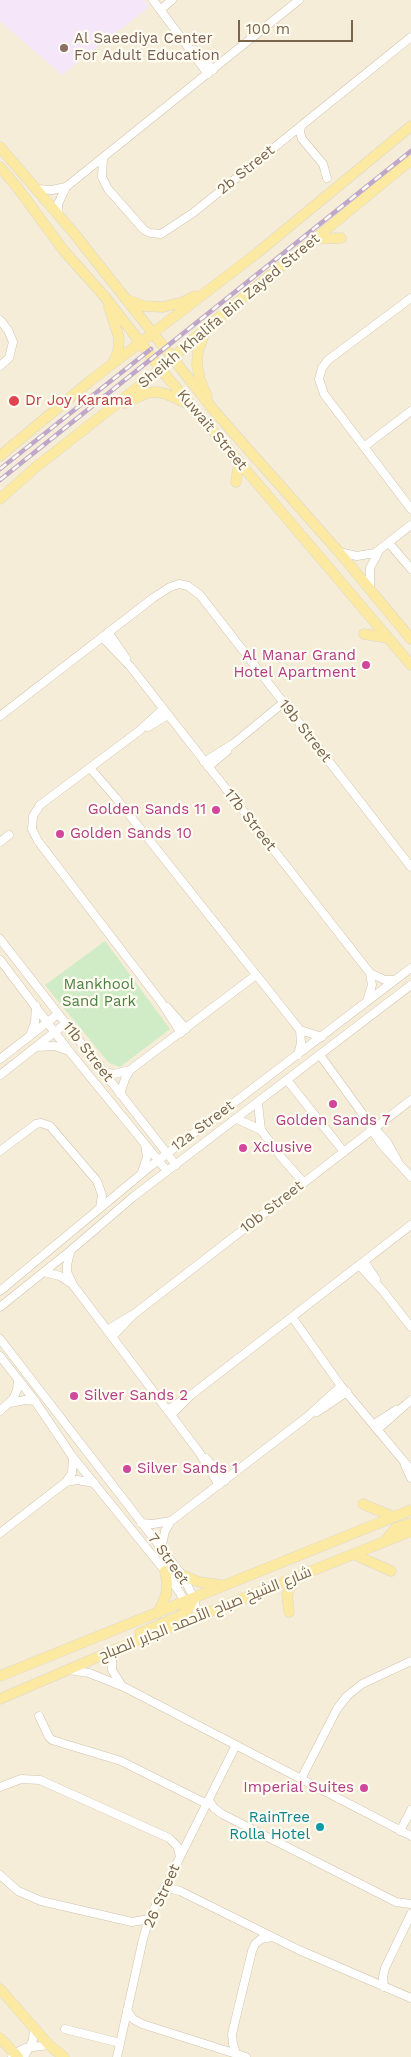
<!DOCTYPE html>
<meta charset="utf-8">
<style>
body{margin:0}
#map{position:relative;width:411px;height:2057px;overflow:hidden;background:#fdf9ea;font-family:"Work Sans",sans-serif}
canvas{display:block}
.scale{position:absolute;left:238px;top:20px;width:115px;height:22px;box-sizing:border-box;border:2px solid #7a644c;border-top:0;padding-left:6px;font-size:15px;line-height:18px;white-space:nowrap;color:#7a644c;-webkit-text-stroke:4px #fffcf1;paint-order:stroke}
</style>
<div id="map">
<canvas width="411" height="2057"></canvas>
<div class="scale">100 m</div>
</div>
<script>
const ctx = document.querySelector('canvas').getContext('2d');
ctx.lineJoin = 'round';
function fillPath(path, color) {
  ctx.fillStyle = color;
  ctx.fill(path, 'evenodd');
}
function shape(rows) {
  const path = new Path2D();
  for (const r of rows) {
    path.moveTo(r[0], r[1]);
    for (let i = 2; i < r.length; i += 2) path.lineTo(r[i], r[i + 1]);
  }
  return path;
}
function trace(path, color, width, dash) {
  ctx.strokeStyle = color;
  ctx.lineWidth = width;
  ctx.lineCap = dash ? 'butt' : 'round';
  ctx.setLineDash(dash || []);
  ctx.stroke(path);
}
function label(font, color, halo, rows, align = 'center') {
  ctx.font = font + ' "Work Sans",Cairo,sans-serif';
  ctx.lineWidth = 4.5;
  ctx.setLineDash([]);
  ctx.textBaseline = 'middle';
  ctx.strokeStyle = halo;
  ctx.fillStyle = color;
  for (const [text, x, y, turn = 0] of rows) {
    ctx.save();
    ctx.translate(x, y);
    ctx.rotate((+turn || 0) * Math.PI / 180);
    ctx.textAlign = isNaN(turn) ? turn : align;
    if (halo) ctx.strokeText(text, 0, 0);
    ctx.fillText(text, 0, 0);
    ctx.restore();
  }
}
const residential = shape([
 [0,0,411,0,411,2057,0,2057]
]);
const education = shape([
 [0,0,144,0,149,7,62,75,0,21]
]);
const green = shape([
 [105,941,170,1029,120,1067,109,1063,45,985]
]);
const minor = shape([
 [153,0,208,74],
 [160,10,172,0],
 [195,50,213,70],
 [301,126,300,132,302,139,323,164,327,178],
 [103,158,102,177,108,189,144,230,150,233,161,234,193,213,411,37],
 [37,189,52,190,66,187,299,0],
 [59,216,58,204,66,187],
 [411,298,328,360,322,368,319,379,324,394,411,509],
 [0,320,8,330,13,342,9,358,0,366],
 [365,446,411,411],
 [389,543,411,569],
 [339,552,357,556,375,553,411,525],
 [370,589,370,568,379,551],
 [108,632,126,658],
 [102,637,130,666,370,973,385,980,395,980],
 [163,709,139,731,40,805,33,816,32,829,38,841,161,1002,181,1033],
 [0,716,153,598,170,587,179,584,188,586,200,595,411,867],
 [148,727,168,715],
 [204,762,233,744,283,703],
 [208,767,227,751],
 [90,768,116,798,300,1030,322,1037],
 [0,842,9,835],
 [0,939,176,1165],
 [0,960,69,1051,167,1171],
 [367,1001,372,985,370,973],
 [167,1007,186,1029],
 [31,1033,35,1022,36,1006],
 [37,1047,55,1046,69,1051],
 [298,1055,301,1043,300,1030],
 [320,1055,367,1120,387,1142,397,1160],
 [0,1059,58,1014],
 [103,1072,114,1074,130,1070,256,975],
 [0,1075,65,1024],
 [287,1080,344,1152],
 [120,1094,125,1079,130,1070],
 [258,1104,261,1130,282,1158,303,1182],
 [237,1119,261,1130],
 [371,1129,382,1145,411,1177],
 [0,1151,36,1124,41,1123,50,1126,97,1181,102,1195,100,1208],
 [142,1172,147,1157,145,1144],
 [70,1252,67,1265,67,1272,73,1285,199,1452,219,1485],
 [364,1261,376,1279],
 [359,1265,383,1291,411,1327],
 [44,1272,60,1276,72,1284],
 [0,1291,152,1165,411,968],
 [0,1307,70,1251,133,1197,411,985],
 [292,1317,341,1386,411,1470],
 [107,1330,132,1315],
 [112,1337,134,1314,411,1100],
 [0,1339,182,1575,194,1598,198,1618],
 [0,1356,35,1401,72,1456,165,1571,180,1593,187,1606],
 [10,1403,25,1400,35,1401],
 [167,1410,187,1397],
 [0,1411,13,1399,17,1390,18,1380],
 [317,1412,347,1392],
 [171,1415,191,1395,411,1225],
 [374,1424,396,1410],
 [378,1429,411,1400],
 [206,1458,225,1481],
 [405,1465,411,1478],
 [66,1482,77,1480,94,1483],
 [141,1523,153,1524,171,1521],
 [0,1533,66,1482,72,1473,73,1457],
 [161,1549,165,1531,171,1521,307,1417,341,1386],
 [114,1650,112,1657,112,1670,122,1686],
 [69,1670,89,1673,124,1687,411,1836],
 [39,1716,49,1737,52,1740,121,1761,207,1804],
 [301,1779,337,1709,347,1696,362,1684,411,1661],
 [0,1787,21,1779,40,1780,169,1838,177,1846,180,1856],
 [209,1800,214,1808,222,1814,396,1902,411,1904],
 [400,1831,411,1810],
 [0,1875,18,1891,41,1901,132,1922,149,1919],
 [161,1893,172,1889,180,1891,299,1950,411,1998],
 [384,1987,383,1977,385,1968,411,1914],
 [127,2010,133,2019,142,2024,246,2057],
 [65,2029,120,2043],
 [236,2054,233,2044,232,2034,252,1951,255,1944,261,1939,272,1937],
 [12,2057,14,2054,25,2048,49,2045],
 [24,2057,33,2040,34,2027],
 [117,2057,143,1939,149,1919,236,1745]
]);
const major = shape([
 [0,147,73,232,216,413,339,552,411,639],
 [0,167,17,187,64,251,105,297,168,378,411,665],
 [315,239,341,238],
 [128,300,143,306,163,307,183,302,195,296],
 [109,307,119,338,118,352,113,363],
 [206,329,198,351,197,365,200,380,207,396],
 [125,403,147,393,156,392,166,394,186,403],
 [0,456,90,381,256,254,411,126],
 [236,482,239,462],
 [0,499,36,467,151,377,207,327,411,160],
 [364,634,388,638],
 [363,1504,394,1517],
 [384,1542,396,1528,411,1523],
 [353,1554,391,1571],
 [182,1575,199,1582,221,1585],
 [289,1612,287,1594,296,1577],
 [158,1613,166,1595,167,1583,165,1571],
 [140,1633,180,1616,188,1609,194,1598],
 [0,1676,411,1510],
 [0,1699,114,1650,411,1531],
 [0,1989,49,2045,64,2057],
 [0,2038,18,2057]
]);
const rail = shape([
 [0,469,151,349],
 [0,480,411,151]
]);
const markers = [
 [64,48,5,"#8d6e63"],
 [14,401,6,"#e0444e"],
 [366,665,5,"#d1479c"],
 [216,810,5,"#d1479c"],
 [60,834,5,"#d1479c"],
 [333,1104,5,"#d1479c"],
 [243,1148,5,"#d1479c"],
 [74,1396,5,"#d1479c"],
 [127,1469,5,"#d1479c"],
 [364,1788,5,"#d1479c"],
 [320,1827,5,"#0f9aa8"]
];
const educationNames = [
 ["Al Saeediya Center",74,39],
 ["For Adult Education",74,56]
];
const streetNames = [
 ["2b Street",246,170,-39],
 ["Sheikh Khalifa Bin Zayed Street",229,311,-40],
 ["Kuwait Street",212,430,50],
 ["19b Street",305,731,52],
 ["17b Street",250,820,52],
 ["11b Street",88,1052,52],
 ["12a Street",203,1126,-37],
 ["10b Street",272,1207,-38],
 ["7 Street",168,1559,54],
 ["شارع الشيخ صباح الأحمد الجابر الصباح",205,1614,-22],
 ["26 Street",162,1896,-66]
];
const healthNames = [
 ["Dr Joy Karama",25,401]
];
const hotelNames = [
 ["Al Manar Grand",356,656,"right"],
 ["Hotel Apartment",356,673,"right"],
 ["Golden Sands 11",206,810,"right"],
 ["Golden Sands 10",70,834],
 ["Golden Sands 7",333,1121,"center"],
 ["Xclusive",253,1148],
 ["Silver Sands 2",84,1396],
 ["Silver Sands 1",137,1469],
 ["Imperial Suites",354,1788,"right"]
];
const parkNames = [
 ["Mankhool",99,985],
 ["Sand Park",99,1002]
];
const cultureNames = [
 ["RainTree",310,1818],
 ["Rolla Hotel",310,1835]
];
fillPath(residential, '#f5edd8');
fillPath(education, '#f6e6fa');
fillPath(green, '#d0ecc7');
trace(minor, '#d1c3ae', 9);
trace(major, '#dcd7d0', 11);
trace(minor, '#fff', 8);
trace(major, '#fceaa2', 10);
trace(rail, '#bfa7c9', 4.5);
trace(rail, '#fffcf1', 2.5, [8]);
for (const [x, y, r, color] of markers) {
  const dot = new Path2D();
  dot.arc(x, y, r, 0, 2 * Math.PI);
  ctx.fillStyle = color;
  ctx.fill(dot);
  trace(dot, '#fffcf1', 2);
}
label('15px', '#785e54', '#fffcf1', educationNames, 'left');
label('15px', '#7a644c', '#fffcf1', streetNames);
label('15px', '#be3a42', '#fffcf1', healthNames, 'left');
label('15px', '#b23c85', '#fffcf1', hotelNames, 'left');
label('15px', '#4b8043', '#fffcf1', parkNames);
label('15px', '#0d838f', '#fffcf1', cultureNames, 'right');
</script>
